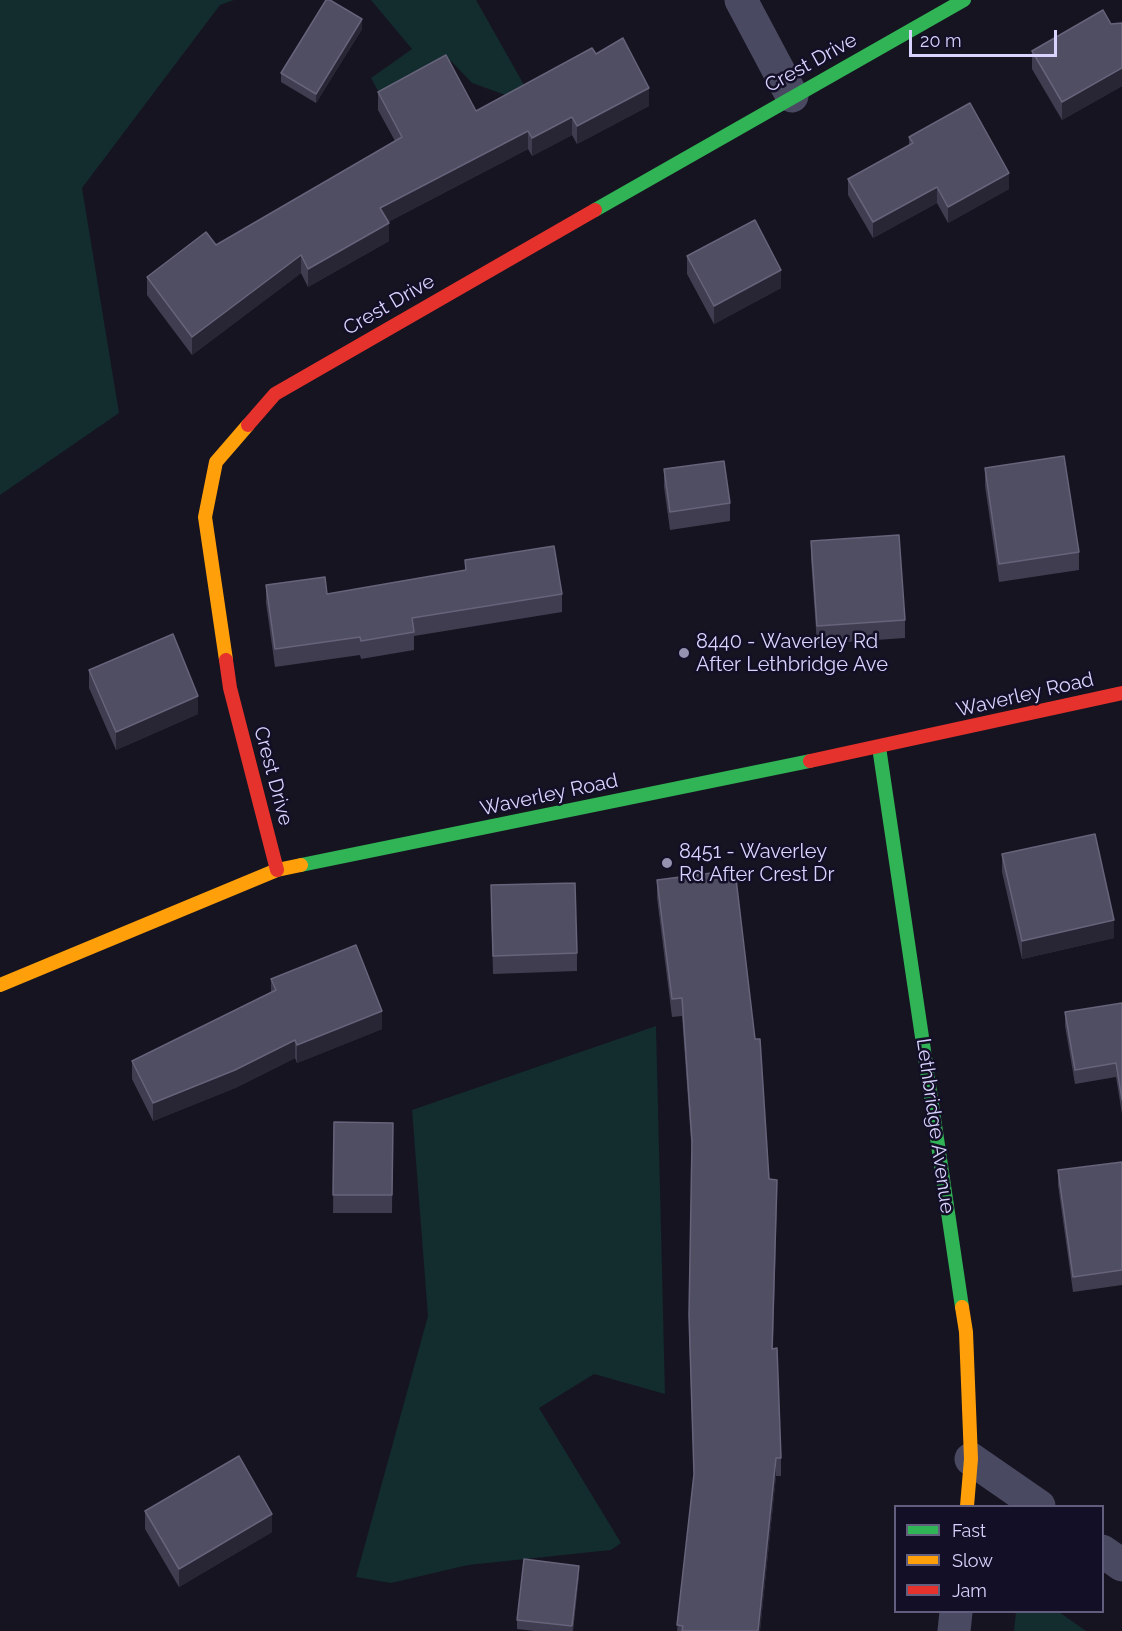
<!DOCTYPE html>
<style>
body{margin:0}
#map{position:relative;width:1122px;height:1631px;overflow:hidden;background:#161421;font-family:Raleway,sans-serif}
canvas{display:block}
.legend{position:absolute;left:894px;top:1505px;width:210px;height:108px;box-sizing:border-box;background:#130f26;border:2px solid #625e7d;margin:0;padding:8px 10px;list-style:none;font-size:18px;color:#d9d4ff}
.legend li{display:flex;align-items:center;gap:12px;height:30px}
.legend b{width:30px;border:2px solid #625e7d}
.scale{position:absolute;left:909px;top:30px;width:148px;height:27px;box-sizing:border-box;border:3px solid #d9d4ff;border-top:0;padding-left:8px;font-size:18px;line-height:21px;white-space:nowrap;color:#d9d4ff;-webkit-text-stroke:4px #130f26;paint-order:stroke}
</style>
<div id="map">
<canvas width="1122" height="1631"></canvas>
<ul class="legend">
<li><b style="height:8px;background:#30b455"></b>Fast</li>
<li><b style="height:8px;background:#ff9f0a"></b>Slow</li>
<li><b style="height:8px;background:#e5322d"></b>Jam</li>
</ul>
<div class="scale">20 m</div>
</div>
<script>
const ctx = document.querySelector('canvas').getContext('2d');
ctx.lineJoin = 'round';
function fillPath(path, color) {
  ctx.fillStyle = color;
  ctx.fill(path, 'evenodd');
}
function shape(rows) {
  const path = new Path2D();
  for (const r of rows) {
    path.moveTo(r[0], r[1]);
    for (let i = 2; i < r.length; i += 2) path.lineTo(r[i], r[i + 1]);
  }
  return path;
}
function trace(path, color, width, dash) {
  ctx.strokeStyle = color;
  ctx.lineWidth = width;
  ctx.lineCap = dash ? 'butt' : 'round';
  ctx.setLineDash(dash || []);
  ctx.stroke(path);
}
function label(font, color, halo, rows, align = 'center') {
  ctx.font = font + ' Raleway,sans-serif';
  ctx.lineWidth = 5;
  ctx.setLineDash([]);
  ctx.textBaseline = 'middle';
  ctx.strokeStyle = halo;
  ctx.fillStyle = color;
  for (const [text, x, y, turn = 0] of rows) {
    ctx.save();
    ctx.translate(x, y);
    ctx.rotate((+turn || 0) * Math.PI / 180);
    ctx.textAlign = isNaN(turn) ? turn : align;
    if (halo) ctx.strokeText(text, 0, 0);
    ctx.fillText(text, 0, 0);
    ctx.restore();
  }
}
const green = shape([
 [0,0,234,0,220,5,82,188,119,413,0,495],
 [371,0,476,0,536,106,472,83,451,61,393,118,371,78,412,49],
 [656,1026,665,1394,594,1374,539,1408,621,1543,611,1550,468,1565,391,1583,356,1577,428,1316,412,1110],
 [1016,1612,1059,1612,1086,1631,1014,1631]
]);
const street = shape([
 [741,0,792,96],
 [971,1459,1039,1506],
 [1102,1551,1122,1565],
 [954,1631,956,1612]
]);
const fast = shape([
 [595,210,964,0],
 [879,747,962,1307],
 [301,865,810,761]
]);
const slow = shape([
 [226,660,205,517,216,462,248,425],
 [0,985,277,870,301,865],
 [962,1307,966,1332,971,1459,967,1506]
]);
const jam = shape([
 [248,425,275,394,595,210],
 [226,660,230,688,277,870],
 [810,761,1122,693]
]);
const wall = shape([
 [1122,23,1122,86,1062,120,1032,69,1032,51,1111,24],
 [362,29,316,103,281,82,281,73],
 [596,54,649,106,577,144,572,135,532,156,528,149,388,222,389,241,308,287,301,273,192,355,147,295,147,277,216,245,395,141,378,110,378,92,476,111],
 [909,137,1009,189,948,223,937,203,873,238,848,195,848,179,909,145],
 [687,256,781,288,714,324,687,274],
 [985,468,1079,552,1079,570,999,582,985,486],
 [664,469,730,503,730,521,670,530,664,487],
 [811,541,905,620,905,638,817,644,811,559],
 [465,560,562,594,562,612,414,636,414,650,361,659,360,655,275,667,266,603,266,585,327,594,465,570],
 [89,670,198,714,116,750,89,688],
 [1002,854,1114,938,1022,959,1002,872],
 [657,880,777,1198,773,1349,781,1458,781,1476,776,1476,760,1631,677,1631,694,1478,689,1333,692,1155,682,1016,672,1017,657,898],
 [491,903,577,953,577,971,493,974],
 [271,979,382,1029,297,1063,295,1058,235,1088,153,1121,132,1079,132,1061,271,992],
 [1122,1003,1122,1114,1116,1077,1075,1084,1065,1026,1065,1012],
 [334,1122,393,1123,392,1213,333,1213],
 [1122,1162,1122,1285,1073,1292,1058,1185,1058,1170],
 [145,1511,272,1532,179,1587,145,1529],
 [579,1576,573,1631,534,1631,517,1629,517,1620]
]);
const shadedWall = shape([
 [362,19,362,29,316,103,316,94],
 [1122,68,1122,86,1062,120,1062,102],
 [649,88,649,106,577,144,577,126],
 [572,117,572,135,532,156,532,138],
 [528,131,528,149,380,226,380,208],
 [1009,173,1009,189,948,223,948,207],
 [937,187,937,203,873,238,873,222],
 [389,223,389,241,308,287,308,269],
 [301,255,301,273,192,355,192,337],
 [781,270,781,288,714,324,714,306],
 [198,696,198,714,116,750,116,732],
 [1114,920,1114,938,1022,959,1022,941],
 [382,1011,382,1029,297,1063,297,1045],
 [295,1040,295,1058,235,1088,153,1121,153,1103],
 [776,1458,776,1476,760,1631,758,1631],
 [272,1514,272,1532,179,1587,179,1569],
 [579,1566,579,1576,572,1631,572,1626]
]);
const building = shape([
 [326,0,330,0,362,19,316,94,281,73,326,0],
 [1103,10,1111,24,1122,23,1122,68,1062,102,1032,51,1103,10],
 [623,38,649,88,577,126,572,117,532,138,528,131,380,208,389,223,308,269,301,255,192,337,147,277,206,232,216,245,402,137,378,92,446,55,476,111,592,48,596,54,623,38],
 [970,103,1009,173,948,207,937,187,873,222,848,179,913,143,909,137,970,103],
 [755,220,781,270,714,306,687,256,755,220],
 [1064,456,1079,552,999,564,985,468,1064,456],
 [724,461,730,503,670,512,664,469,724,461],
 [899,535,905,620,817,626,811,541,899,535],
 [554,546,562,594,412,618,414,632,361,641,360,637,275,649,266,585,325,577,327,594,466,570,465,560,554,546],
 [173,634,198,696,116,732,89,670,173,634],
 [1095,834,1114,920,1022,941,1002,854,1095,834],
 [735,870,755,1039,760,1039,769,1179,777,1180,772,1349,777,1348,781,1458,776,1458,758,1631,682,1631,683,1626,677,1625,694,1474,689,1315,692,1141,682,998,672,999,657,880,735,870],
 [575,883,577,953,493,956,491,885,575,883],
 [356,945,382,1011,297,1045,295,1040,235,1070,153,1103,132,1061,276,990,271,979,356,945],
 [1122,1003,1122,1100,1116,1063,1075,1070,1065,1012,1122,1003],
 [334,1122,393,1123,392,1195,333,1195,334,1122],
 [1122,1162,1122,1270,1073,1277,1058,1170,1122,1162],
 [239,1456,272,1514,179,1569,145,1511,239,1456],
 [524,1559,579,1566,572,1626,517,1620,524,1559]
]);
const markers = [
 [684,653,6,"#9591b1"],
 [667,863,6,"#9591b1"]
];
const streetNames = [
 ["Crest Drive",811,63,-29],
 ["Crest Drive",389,305,-30],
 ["Waverley Road",1025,695,-13],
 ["Crest Drive",273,776,75],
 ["Waverley Road",549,795,-12],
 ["Lethbridge Avenue",935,1126,82]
];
const poiNames = [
 ["8440 - Waverley Rd",696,642],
 ["After Lethbridge Ave",696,665],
 ["8451 - Waverley",679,852],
 ["Rd After Crest Dr",679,875]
];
fillPath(green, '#132c2d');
trace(street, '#4a4962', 33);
trace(fast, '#30b455', 14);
trace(slow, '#ff9f0a', 14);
trace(jam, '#e5322d', 14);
fillPath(wall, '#403d50');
fillPath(shadedWall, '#282635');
fillPath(building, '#504e63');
trace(building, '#66637b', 1.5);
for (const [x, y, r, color] of markers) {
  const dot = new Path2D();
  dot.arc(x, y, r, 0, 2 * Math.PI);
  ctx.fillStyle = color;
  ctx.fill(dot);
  trace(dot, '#130f26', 2);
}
label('20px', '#d9d4ff', '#130f26', streetNames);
label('20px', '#d9d4ff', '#130f26', poiNames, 'left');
</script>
